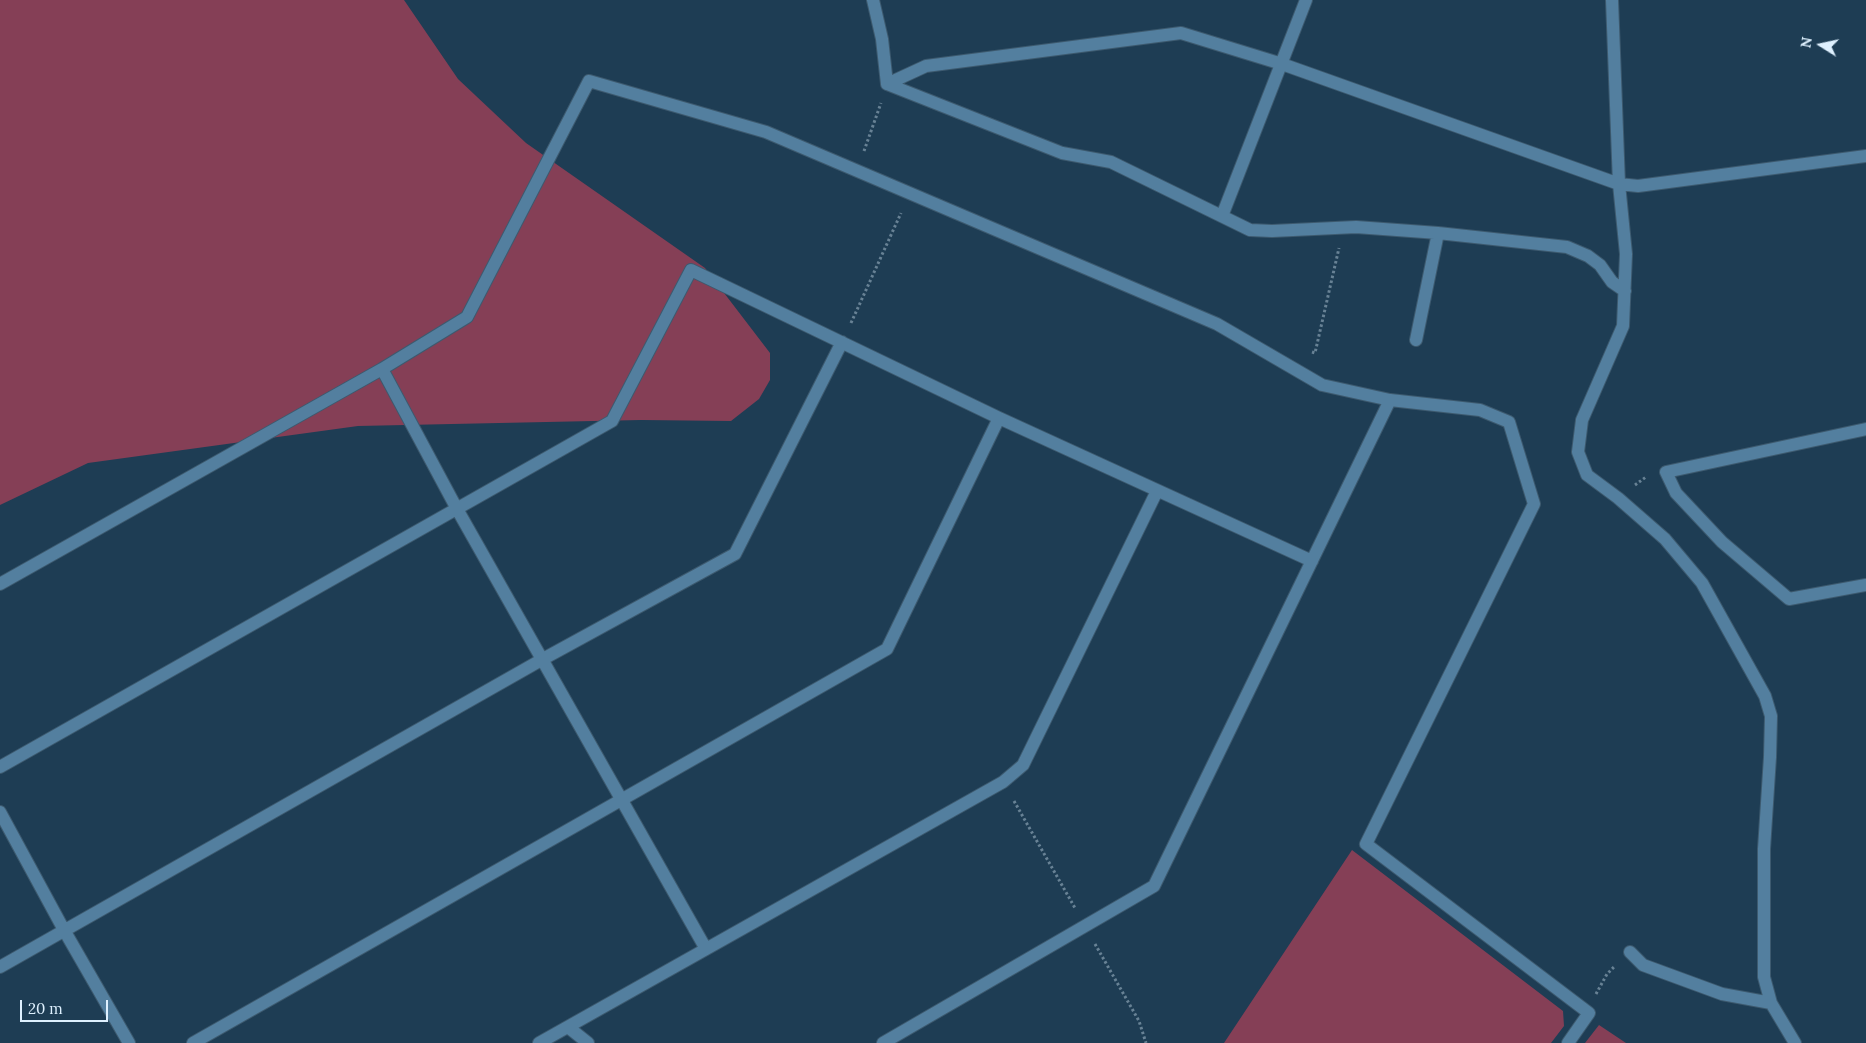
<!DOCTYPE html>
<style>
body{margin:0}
#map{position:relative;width:1866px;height:1043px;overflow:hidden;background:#1e3d54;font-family:Lora,serif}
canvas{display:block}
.north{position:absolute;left:1796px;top:20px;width:50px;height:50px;-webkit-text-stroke:4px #1e3d54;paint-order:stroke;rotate:280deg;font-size:14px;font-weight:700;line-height:20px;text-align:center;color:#def0fe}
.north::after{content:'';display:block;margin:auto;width:18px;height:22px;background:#def0fe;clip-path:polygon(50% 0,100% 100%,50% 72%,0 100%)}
.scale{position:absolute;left:20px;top:1000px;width:88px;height:22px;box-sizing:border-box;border:2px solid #def0fe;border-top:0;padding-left:6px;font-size:15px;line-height:18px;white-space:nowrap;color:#def0fe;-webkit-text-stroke:4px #1e3d54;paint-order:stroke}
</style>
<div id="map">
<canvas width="1866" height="1043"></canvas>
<div class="north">N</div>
<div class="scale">20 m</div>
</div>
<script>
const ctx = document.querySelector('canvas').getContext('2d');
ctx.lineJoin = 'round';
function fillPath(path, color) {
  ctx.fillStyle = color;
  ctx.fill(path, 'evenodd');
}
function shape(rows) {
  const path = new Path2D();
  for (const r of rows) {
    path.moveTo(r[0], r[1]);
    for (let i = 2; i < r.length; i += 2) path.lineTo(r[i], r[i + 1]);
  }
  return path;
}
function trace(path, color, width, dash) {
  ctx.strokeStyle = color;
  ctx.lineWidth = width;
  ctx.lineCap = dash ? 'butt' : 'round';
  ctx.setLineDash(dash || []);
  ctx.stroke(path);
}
const green = shape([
 [0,0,404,0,458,79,526,143,705,268,770,353,770,380,759,399,731,421,641,420,358,426,88,463,0,505],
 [1352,850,1563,1011,1564,1026,1551,1043,1224,1043],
 [1599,1025,1626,1043,1585,1043]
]);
const path = shape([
 [864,151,881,103],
 [851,323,901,213],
 [1312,352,1315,353,1339,248],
 [1635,485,1646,477],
 [1014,801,1075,908],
 [1095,944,1139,1021,1146,1043],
 [1596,994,1607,974,1615,966]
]);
const minor = shape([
 [873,0,882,39,887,84,1062,153,1111,162,1250,230,1272,231,1356,227,1438,233,1567,247,1588,256,1600,265,1612,282,1625,291],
 [1612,0,1619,184,1626,254,1623,326,1582,420,1578,452,1587,475,1618,498,1665,539,1702,583,1765,696,1771,716,1770,757,1764,849,1764,977,1771,1003,1795,1043],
 [887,84,926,66,1181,33,1282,64,1619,184,1638,186,1866,156],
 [1222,216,1306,0],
 [1416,340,1438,233],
 [382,369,457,509,706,949],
 [1866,429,1666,472,1676,493,1722,542,1789,599,1866,585],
 [0,584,382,369,467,317,589,81,766,132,1217,324,1322,385,1390,400,1480,410,1509,422,1534,504,1366,844,1589,1013,1568,1043],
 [0,767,612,421,691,270,999,418,1312,561],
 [0,812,64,930,129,1043],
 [1630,952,1643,965,1722,994,1771,1003],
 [0,967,543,659,735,554,842,342],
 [568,1027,588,1043],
 [193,1043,887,649,999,418],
 [539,1043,1003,782,1023,765,1157,491],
 [883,1043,1154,886,1390,400]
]);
fillPath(green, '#853f56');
trace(minor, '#3d5a6f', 14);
trace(path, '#688295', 3, [2.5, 2.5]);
trace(minor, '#537f9f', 12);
</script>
